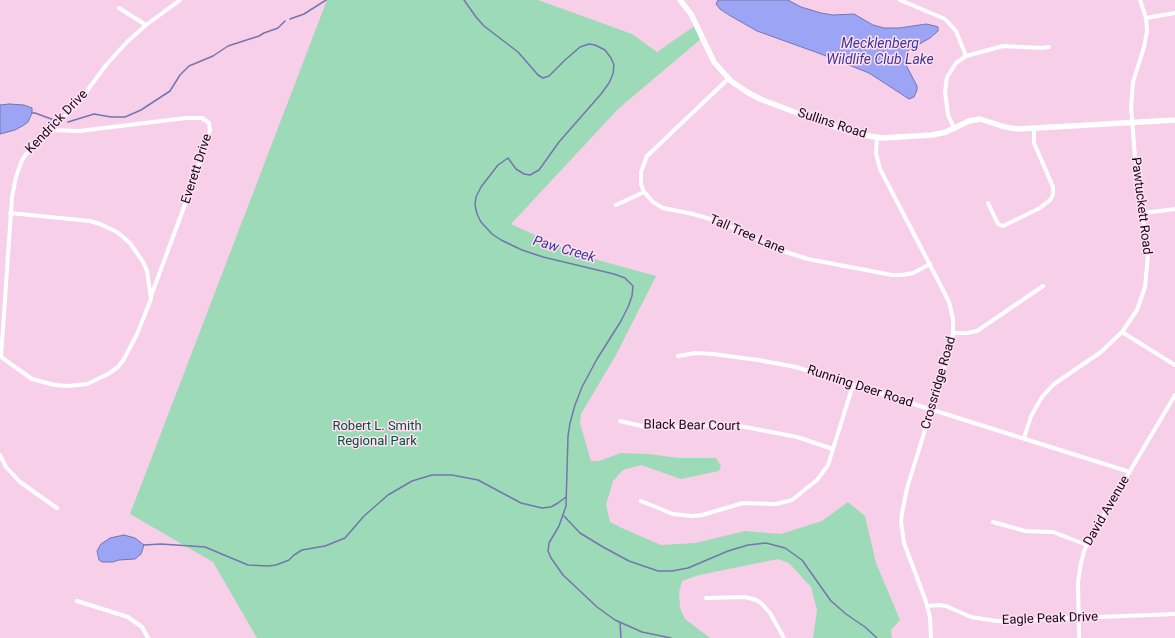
<!DOCTYPE html>
<style>
body{margin:0}
canvas{display:block;background:#f7cfe9}
</style>
<canvas width="1175" height="638"></canvas>
<script>
const ctx = document.querySelector('canvas').getContext('2d');
ctx.lineJoin = 'round';
function fillPath(path, color) {
  ctx.fillStyle = color;
  ctx.fill(path, 'evenodd');
}
function shape(rows) {
  const path = new Path2D();
  for (const r of rows) {
    path.moveTo(r[0], r[1]);
    for (let i = 2; i < r.length; i += 2) path.lineTo(r[i], r[i + 1]);
  }
  return path;
}
function trace(path, color, width, dash) {
  ctx.strokeStyle = color;
  ctx.lineWidth = width;
  ctx.lineCap = dash ? 'butt' : 'round';
  ctx.setLineDash(dash || []);
  ctx.stroke(path);
}
function label(font, color, halo, rows, align = 'center') {
  ctx.font = font + ' Roboto,sans-serif';
  ctx.lineWidth = 3;
  ctx.setLineDash([]);
  ctx.textBaseline = 'middle';
  ctx.strokeStyle = halo;
  ctx.fillStyle = color;
  for (const [text, x, y, turn = 0] of rows) {
    ctx.save();
    ctx.translate(x, y);
    ctx.rotate((+turn || 0) * Math.PI / 180);
    ctx.textAlign = isNaN(turn) ? turn : align;
    if (halo) ctx.strokeText(text, 0, 0);
    ctx.fillText(text, 0, 0);
    ctx.restore();
  }
}
const green = shape([
 [327,0,538,0,632,34,657,52,696,25,702,38,618,109,511,224,576,254,656,276,616,355,581,414,580,423,591,461,599,461,621,453,649,454,678,458,716,458,721,466,719,471,681,479,641,465,623,470,613,481,606,505,610,522,624,529,661,545,695,543,745,531,781,534,822,521,848,502,865,516,876,563,900,620,891,630,892,638,813,638,817,610,811,587,789,563,778,559,699,575,682,581,679,592,680,608,685,619,710,638,257,638,213,562,130,514]
]);
const water = shape([
 [718,0,788,0,801,7,821,13,833,15,854,14,873,25,884,28,899,28,926,24,935,26,938,27,938,31,930,38,909,50,906,53,906,65,917,86,917,90,914,97,909,99,869,73,821,54,757,31,729,15,720,9,716,4,718,0],
 [9,104,24,105,32,108,32,113,28,122,24,125,15,130,0,134,0,105,9,104],
 [124,535,135,538,144,545,141,554,135,559,119,560,113,562,102,562,99,560,97,551,101,544,110,538,124,535]
]);
const stream = shape([
 [464,0,476,17,484,26,518,52,538,75,543,78,549,76,565,60,580,47,589,44,595,45,605,50,611,58,614,65,613,74,609,83,601,94,559,142,539,170,530,175,524,174,516,169,508,158,498,165,481,187,476,197,475,205,477,214,481,222,492,234,501,240,522,250,543,257,614,274,625,278,633,286,632,296,628,307,621,321,597,359,582,387,575,405,570,423,568,436,566,506,559,526,549,543,548,551,551,558,563,575,597,607,615,620,642,632,671,638],
 [290,19,304,14,326,0],
 [32,113,35,113,54,120],
 [68,122,94,114,111,117,125,117,141,110,170,91,180,75,189,66,213,56,228,46,259,36,264,33,278,28,285,21],
 [564,516,580,533,603,547,629,561,658,571,672,571,688,568,728,551,748,545,766,543,785,548,802,560,831,601,846,614,865,627,877,638],
 [144,545,161,544,205,547,248,565,268,566,276,565,289,560,294,555,302,550,325,546,345,538,364,516,388,495,412,481,432,475,452,475,478,480,521,503,542,508,551,507,558,503,566,497],
 [620,622,621,638]
]);
const minor = shape([
 [900,0,945,19,956,31,966,56],
 [119,8,146,25],
 [1146,18,1175,13],
 [728,79,647,156,641,172,641,184,644,192,653,202,663,208,693,214,720,222,783,251,808,259,892,275,902,275,913,273,930,264],
 [954,128,948,115,945,92,947,77,956,63,966,56,1003,46,1041,48,1049,47],
 [50,130,79,131,186,118,202,118,209,123,210,130,207,141,197,172,151,296],
 [877,137,876,153,880,169,944,292,949,302,953,319,953,333,951,346,907,488,902,513,901,522,904,543,925,599,930,617,931,638],
 [988,203,998,224,1003,226,1040,208,1051,199,1053,194,1053,187,1034,143,1034,129],
 [616,205,644,192],
 [1143,213,1175,209],
 [1122,332,1175,365],
 [953,333,967,333,977,331,1043,286],
 [678,356,696,353,713,354,758,360,796,367,1130,472],
 [1,357,12,197,16,177,22,160,32,146,75,107,106,65,127,42,146,25,180,0],
 [1,357,32,379,55,385,68,386,87,384,108,374,118,367,124,359,137,334,151,299,147,271,143,262,130,243,117,232,100,224,90,221,10,213],
 [620,421,646,427,658,428,709,425,740,426,797,437,833,449],
 [1024,438,1031,416,1042,397,1054,384,1101,352,1122,332,1137,310,1145,287,1148,254,1135,157,1131,107,1133,82,1144,47,1147,31,1146,18,1140,0],
 [0,455,6,467,20,482,57,508],
 [641,501,673,514,693,516,702,515,743,503,776,504,792,500,817,480,828,465,853,385],
 [993,522,1025,531,1053,532,1087,545],
 [706,598,745,597,756,600,761,603,770,613,784,638],
 [77,601,128,617,142,627,148,638],
 [927,606,939,605,946,606,971,617,997,621,1175,614],
 [1079,638,1078,582,1081,563,1084,551,1092,535,1175,395]
]);
const tertiary = shape([
 [680,0,691,14,714,62,731,81,747,92,760,99,832,126,857,134,882,138,932,135,946,132,969,121,980,119,1005,127,1018,129,1175,120]
]);
const streetNames = [
 ["Kendrick Drive",57,122,-46],
 ["Sullins Road",832,124,18],
 ["Everett Drive",197,169,-72],
 ["Pawtuckett Road",1141,206,83],
 ["Tall Tree Lane",747,235,23],
 ["Crossridge Road",939,383,-74],
 ["Running Deer Road",860,387,18],
 ["Black Bear Court",692,426,1],
 ["David Avenue",1107,511,-60],
 ["Eagle Peak Drive",1050,619,-2]
];
const parkNames = [
 ["Robert L. Smith",377,427],
 ["Regional Park",377,442]
];
const waterNames = [
 ["Mecklenberg",880,44],
 ["Wildlife Club Lake",880,60],
 ["Paw Creek",564,250,16]
];
fillPath(green, '#9ddab7');
fillPath(water, '#9ca4f5');
trace(water, '#7475b1', 1);
trace(stream, '#7475b1', 1.5);
trace(minor, '#fff', 4);
trace(tertiary, '#fff', 5.5);
label('13px', '#150811', '#ffdff4', streetNames);
label('13px', '#045334', '#ffdff4', parkNames);
label('italic 14px', '#3c3996', '#ffdff4', waterNames);
</script>
